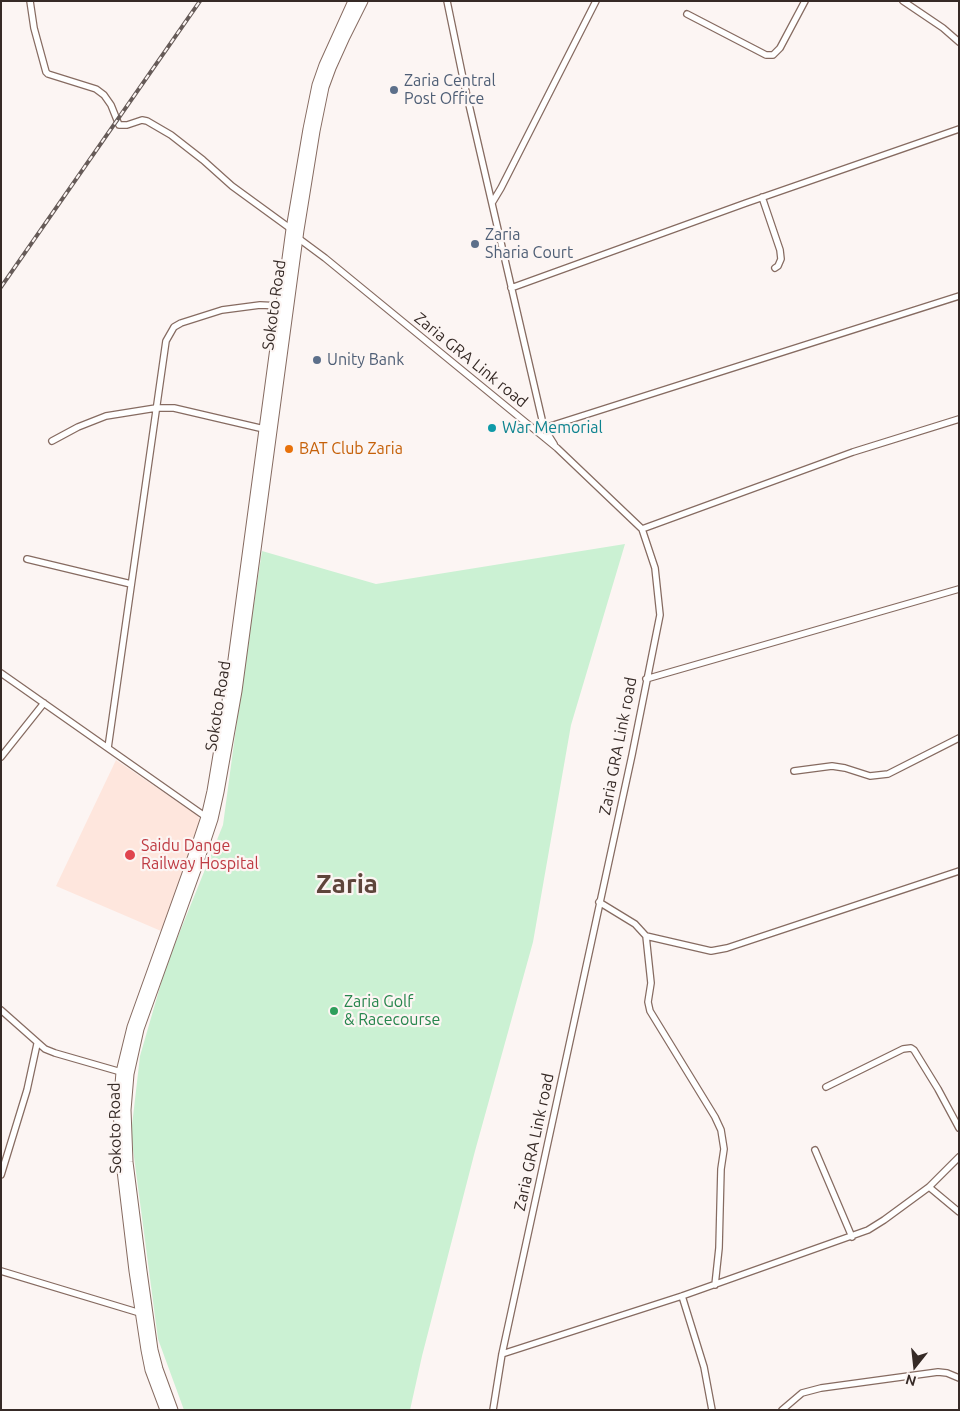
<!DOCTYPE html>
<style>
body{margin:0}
#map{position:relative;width:960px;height:1411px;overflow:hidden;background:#fcf5f3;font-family:Ubuntu,sans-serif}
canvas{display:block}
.frame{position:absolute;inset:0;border:2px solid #362a26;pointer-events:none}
.north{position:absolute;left:890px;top:1341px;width:50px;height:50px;-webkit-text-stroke:4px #fcf5f3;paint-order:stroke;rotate:196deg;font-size:14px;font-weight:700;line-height:20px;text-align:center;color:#362a26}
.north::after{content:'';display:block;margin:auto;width:18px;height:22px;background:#362a26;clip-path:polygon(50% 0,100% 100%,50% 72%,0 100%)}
</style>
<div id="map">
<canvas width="960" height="1411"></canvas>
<div class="frame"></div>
<div class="north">N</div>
</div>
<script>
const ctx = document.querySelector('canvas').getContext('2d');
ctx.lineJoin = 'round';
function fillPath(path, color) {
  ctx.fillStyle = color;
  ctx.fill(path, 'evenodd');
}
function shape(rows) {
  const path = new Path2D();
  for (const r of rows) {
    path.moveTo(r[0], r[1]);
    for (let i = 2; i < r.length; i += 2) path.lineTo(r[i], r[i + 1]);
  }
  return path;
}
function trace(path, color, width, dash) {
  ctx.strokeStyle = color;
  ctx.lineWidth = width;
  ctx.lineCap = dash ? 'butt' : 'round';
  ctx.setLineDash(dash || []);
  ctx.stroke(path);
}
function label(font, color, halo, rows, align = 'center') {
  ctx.font = font + ' Ubuntu,sans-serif';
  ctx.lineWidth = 4.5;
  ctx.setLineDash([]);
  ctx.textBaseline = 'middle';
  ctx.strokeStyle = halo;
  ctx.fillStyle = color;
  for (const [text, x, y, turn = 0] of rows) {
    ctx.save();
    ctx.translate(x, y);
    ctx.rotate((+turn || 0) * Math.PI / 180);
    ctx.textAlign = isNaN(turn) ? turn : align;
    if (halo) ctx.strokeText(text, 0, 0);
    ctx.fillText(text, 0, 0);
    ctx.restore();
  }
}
const built = shape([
 [116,760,197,815,202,823,161,931,56,886]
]);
const green = shape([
 [625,544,571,725,533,942,475,1151,422,1356,410,1410,184,1410,158,1339,131,1134,140,1056,166,966,223,825,243,676,262,551,376,584]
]);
const minor = shape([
 [30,1,34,28,46,72,48,74,96,89,104,95,111,105,119,125,127,125,142,120,147,121,171,135,203,160,232,186,291,229],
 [447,1,464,83,544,428,554,444],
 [903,1,943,28,959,42],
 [687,14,766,55,773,55,780,48,805,1],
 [762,197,780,250,781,259,778,266,775,268],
 [492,203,501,188,596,1],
 [298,238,325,258,557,448,642,529,655,568,660,615,632,755,502,1354,493,1410],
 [511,288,746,203,959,129],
 [544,428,959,296],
 [52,441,78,427,106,416,156,408,174,408,264,429],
 [642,529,853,452,959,419],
 [27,559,131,584],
 [1,673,206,817],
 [646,679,959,589],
 [108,748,166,341,174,327,181,323,222,310,260,305,281,306],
 [1,757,44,703],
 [794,771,832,766,845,768,870,776,888,774,959,738],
 [599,902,635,924,646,936,711,951,727,948,959,871],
 [646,936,651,983,648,1002,650,1011,715,1117,721,1130,724,1149,721,1169,719,1248,715,1285],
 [1,1010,45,1049,55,1053,121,1072],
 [826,1087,903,1049,911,1048,914,1050,938,1089,959,1128],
 [815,1150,852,1237],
 [1,1175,27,1090,37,1044],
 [929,1187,959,1212],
 [1,1271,140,1313],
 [682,1296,704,1367,712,1410],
 [502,1354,682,1296,868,1230,884,1220,929,1187,959,1157],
 [782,1410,802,1393,821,1388,938,1372,947,1373,959,1378]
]);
const primary = shape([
 [165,1410,150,1370,146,1350,134,1271,121,1162,118,1109,121,1072,132,1027,189,868,206,817,212,791,229,689,291,229,308,129,317,85,324,65,353,1],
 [173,1410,158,1369,153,1350,142,1271,128,1162,126,1110,129,1074,139,1029,196,870,213,819,219,792,237,691,299,230,315,131,324,87,331,68,345,37,363,1]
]);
const rail = shape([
 [1,287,200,1]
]);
const markers = [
 [394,90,5,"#5c6f8a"],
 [475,244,5,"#5c6f8a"],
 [317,360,5,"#5c6f8a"],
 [492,428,5,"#0f9aa8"],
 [289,449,5,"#e8710a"],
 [130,855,6,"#e0444e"],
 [334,1011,5,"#2e9e5b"]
];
const serviceNames = [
 ["Zaria Central",404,81],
 ["Post Office",404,99],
 ["Zaria",485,235],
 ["Sharia Court",485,253],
 ["Unity Bank",327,360]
];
const streetNames = [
 ["Sokoto Road",274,305,-82],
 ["Zaria GRA Link road",471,360,39],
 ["Sokoto Road",218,706,-81],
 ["Zaria GRA Link road",618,746,-79],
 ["Sokoto Road",115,1128,-91],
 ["Zaria GRA Link road",534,1142,-78]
];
const cultureNames = [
 ["War Memorial",502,428]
];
const foodNames = [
 ["BAT Club Zaria",299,449]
];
const healthNames = [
 ["Saidu Dange",141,846],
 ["Railway Hospital",141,864]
];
const leisureNames = [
 ["Zaria Golf",344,1002],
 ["& Racecourse",344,1020]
];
const townNames = [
 ["Zaria",347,884]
];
fillPath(built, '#fee6dd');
fillPath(green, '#cbf1d3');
trace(minor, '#866b61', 8);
trace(primary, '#866b61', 11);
trace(minor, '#fff', 5.5);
trace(primary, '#fff', 9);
trace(rail, '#665b58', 4);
trace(rail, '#fcf5f3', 2, [5.5]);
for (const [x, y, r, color] of markers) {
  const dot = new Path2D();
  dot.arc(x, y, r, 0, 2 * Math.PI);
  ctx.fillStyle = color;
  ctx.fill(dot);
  trace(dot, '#fcf5f3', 2);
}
label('16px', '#4e5e75', '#fcf5f3', serviceNames, 'left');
label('16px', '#362a26', '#fcf5f3', streetNames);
label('16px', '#0d838f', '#fcf5f3', cultureNames, 'left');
label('16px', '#c56008', '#fcf5f3', foodNames, 'left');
label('16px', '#be3a42', '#fcf5f3', healthNames, 'left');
label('16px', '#27864d', '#fcf5f3', leisureNames, 'left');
label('bold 26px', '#5e453b', '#fcf5f3', townNames);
</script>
